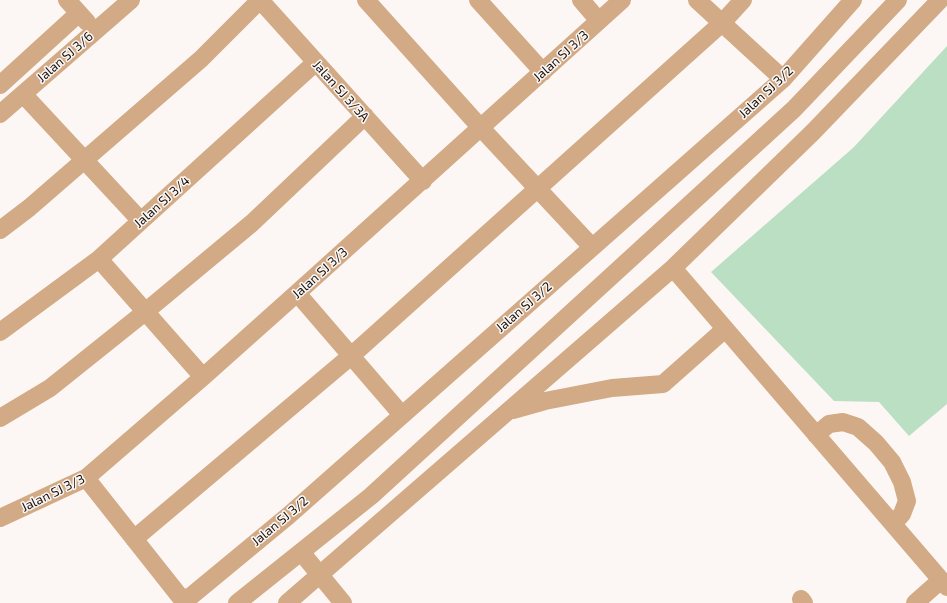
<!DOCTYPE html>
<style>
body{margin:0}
canvas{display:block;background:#fcf7f4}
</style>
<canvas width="947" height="603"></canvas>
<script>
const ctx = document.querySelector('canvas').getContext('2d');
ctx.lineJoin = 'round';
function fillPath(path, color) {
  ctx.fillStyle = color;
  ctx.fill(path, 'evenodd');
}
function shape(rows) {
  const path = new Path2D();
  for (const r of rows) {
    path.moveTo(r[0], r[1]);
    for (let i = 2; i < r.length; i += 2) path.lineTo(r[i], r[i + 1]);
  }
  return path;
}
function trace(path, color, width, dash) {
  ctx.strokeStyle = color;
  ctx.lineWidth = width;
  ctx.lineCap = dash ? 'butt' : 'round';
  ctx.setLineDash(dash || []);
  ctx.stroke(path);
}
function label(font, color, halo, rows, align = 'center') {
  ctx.font = font + ' "Exo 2",sans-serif';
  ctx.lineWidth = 3;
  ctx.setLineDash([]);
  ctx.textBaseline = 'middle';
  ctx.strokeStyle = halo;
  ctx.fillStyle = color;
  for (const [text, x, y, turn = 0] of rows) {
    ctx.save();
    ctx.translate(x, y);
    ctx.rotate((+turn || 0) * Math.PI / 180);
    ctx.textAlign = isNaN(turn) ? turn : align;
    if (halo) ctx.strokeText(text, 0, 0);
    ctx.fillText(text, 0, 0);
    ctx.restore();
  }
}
const green = shape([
 [947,46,947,404,909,436,879,402,834,401,711,272,854,147]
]);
const minor = shape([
 [67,0,87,22],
 [366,0,481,128,592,247],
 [478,0,543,72],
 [581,0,599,21],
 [697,0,783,79],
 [0,85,79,13],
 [23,94,141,221],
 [0,114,131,0],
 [0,230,29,208,201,59,260,0,423,181],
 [99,259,203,377],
 [673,268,947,587],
 [297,293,402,415],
 [0,332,99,259,316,62],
 [513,410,545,401,612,388,663,384,725,329],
 [0,418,50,388,145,312,252,223,365,116],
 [816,435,829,424,843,422,858,427,876,443,892,462,902,482,907,501,902,514,893,524],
 [86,478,181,598,190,597,288,516,783,79,853,0],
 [0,518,86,478,203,377,297,293,622,0],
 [134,539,351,356,722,23,743,0],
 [301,552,343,603],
 [801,599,804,603],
 [237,603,371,496,794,109,898,0],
 [287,603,673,268,813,132,940,0],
 [915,603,941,580]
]);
const streetNames = [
 ["Jalan SJ 3/3",561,56,-42],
 ["Jalan SJ 3/6",65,57,-41],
 ["Jalan SJ 3/3A",341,91,48],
 ["Jalan SJ 3/2",766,92,-43],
 ["Jalan SJ 3/4",162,202,-42],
 ["Jalan SJ 3/3",320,273,-42],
 ["Jalan SJ 3/2",524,307,-41],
 ["Jalan SJ 3/3",53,493,-26],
 ["Jalan SJ 3/2",280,521,-40]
];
fillPath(green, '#badfc2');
trace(minor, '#d2aa85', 18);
label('13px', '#1a120d', '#fcf7f4', streetNames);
</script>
